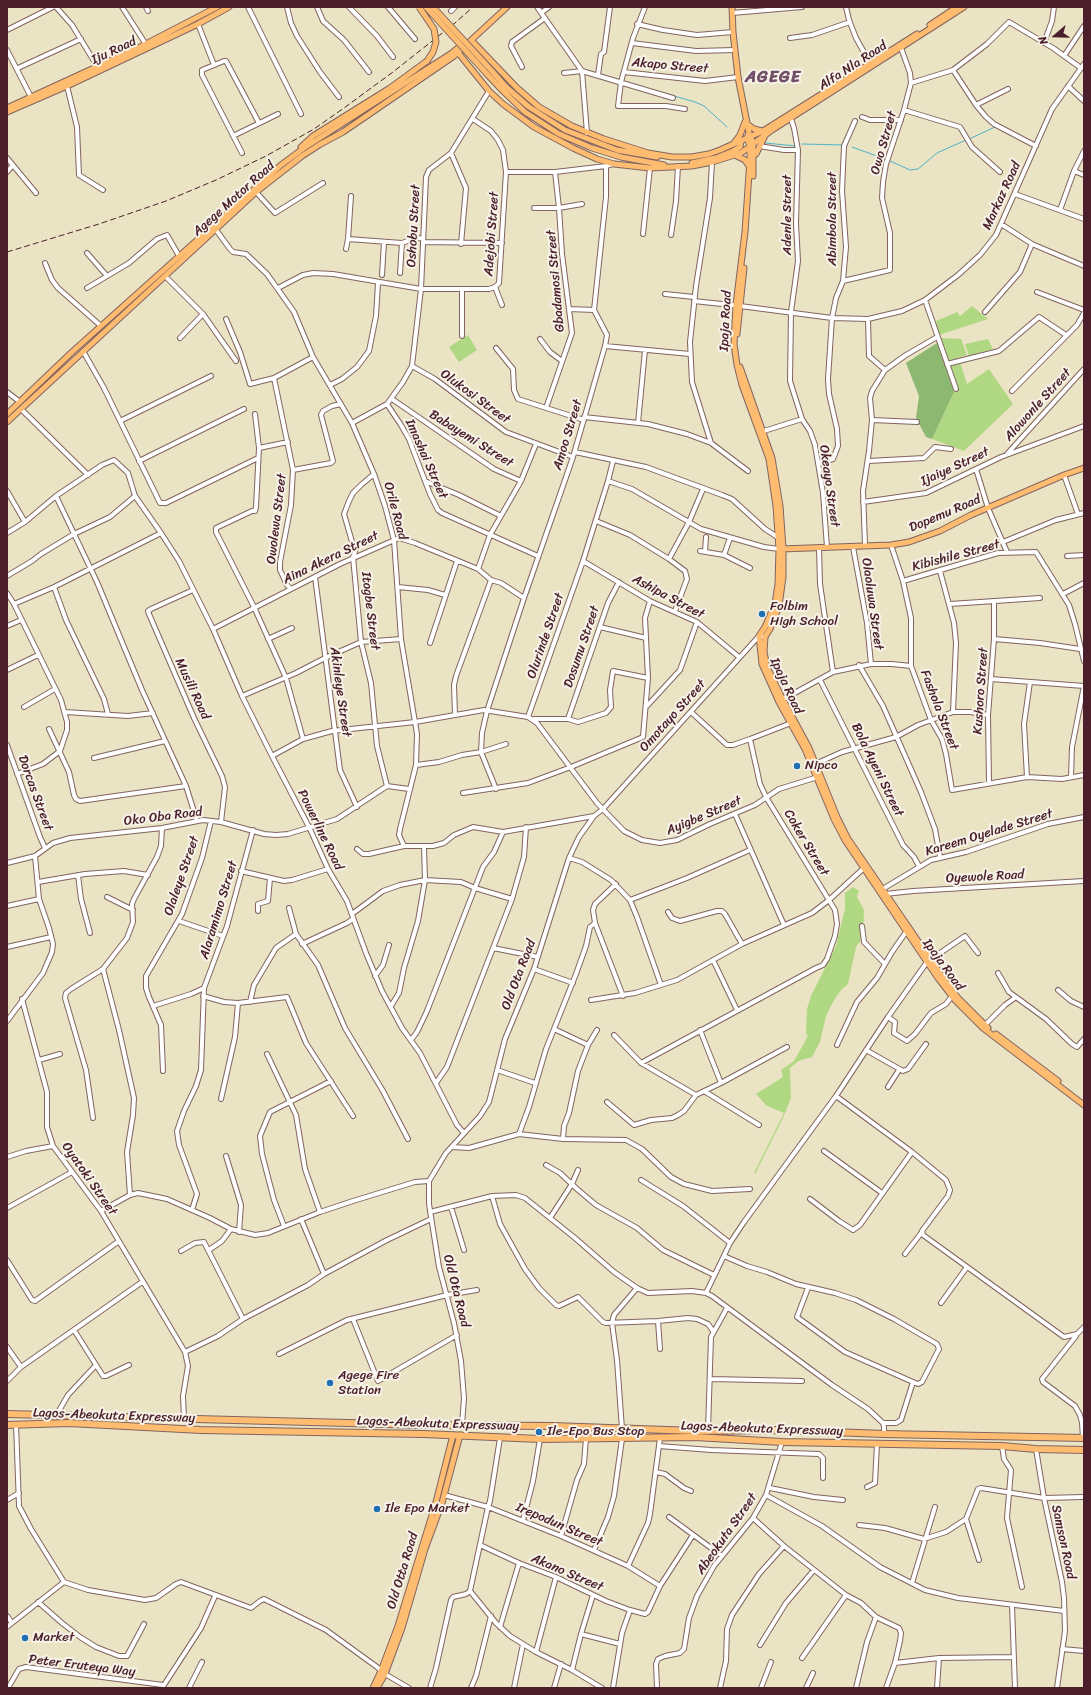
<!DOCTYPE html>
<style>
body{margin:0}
#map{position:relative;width:1091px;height:1695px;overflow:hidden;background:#eae3c4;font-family:Sriracha,sans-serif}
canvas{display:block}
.frame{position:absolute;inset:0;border:8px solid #4a1f2b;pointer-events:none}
.north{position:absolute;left:1035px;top:16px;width:40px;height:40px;-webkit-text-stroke:3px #f7f3e8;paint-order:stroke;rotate:250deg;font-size:11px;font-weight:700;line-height:16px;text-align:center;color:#4a1f2b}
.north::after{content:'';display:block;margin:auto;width:14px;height:18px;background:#4a1f2b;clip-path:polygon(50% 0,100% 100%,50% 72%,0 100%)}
</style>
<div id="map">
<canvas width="1091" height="1695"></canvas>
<div class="frame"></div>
<div class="north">N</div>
</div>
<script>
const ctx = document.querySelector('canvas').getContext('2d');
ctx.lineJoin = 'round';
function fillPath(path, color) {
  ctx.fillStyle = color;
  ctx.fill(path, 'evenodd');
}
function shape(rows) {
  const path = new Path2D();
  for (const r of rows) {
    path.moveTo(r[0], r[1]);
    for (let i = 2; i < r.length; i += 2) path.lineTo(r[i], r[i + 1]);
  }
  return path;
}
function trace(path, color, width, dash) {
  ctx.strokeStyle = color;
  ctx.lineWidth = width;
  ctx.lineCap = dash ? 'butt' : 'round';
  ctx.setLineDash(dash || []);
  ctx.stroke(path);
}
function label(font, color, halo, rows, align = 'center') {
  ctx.font = font + ' Sriracha,sans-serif';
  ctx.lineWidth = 4;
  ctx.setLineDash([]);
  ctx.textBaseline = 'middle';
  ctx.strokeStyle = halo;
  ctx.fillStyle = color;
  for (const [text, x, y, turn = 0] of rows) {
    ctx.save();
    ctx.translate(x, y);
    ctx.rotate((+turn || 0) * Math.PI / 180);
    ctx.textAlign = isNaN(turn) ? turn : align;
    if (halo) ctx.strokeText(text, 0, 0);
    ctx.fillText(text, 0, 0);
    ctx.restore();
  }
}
const green = shape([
 [972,306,988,319,939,335,936,321,957,312,960,316],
 [468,335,477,350,459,362,449,347],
 [941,338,961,339,967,355,949,361],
 [988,339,993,349,969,356,965,344],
 [960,362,967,384,989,369,1013,404,964,451,932,439,954,392,958,389,950,365],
 [853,887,859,891,857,897,864,910,863,937,856,947,848,984,842,989,834,1000,826,1016,820,1042,812,1057,798,1061,790,1068,791,1098,783,1118,755,1174,754,1173,784,1113,767,1106,756,1094,783,1077,781,1070,794,1061,808,1036,806,1034,807,1009,811,996,836,946,845,909,845,893]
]);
const forest = shape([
 [937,343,954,392,932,439,926,437,916,418,919,396,906,363]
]);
const stream = shape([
 [664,93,695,102,704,106,727,127],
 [969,139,995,127],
 [765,143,796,146],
 [802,144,844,145],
 [852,147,885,159],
 [888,160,910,170,918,169,937,153,966,140]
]);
const minor = shape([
 [56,7,72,25,97,66],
 [122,7,145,43],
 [146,7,148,11],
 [248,7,301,114],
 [287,7,291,23,297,36,320,72,339,97],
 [317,7,323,21,344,40,369,72],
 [349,7,377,36,393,57],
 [388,7,415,39],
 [537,7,582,71,587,133],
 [645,7,633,38,621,82,618,106,666,106,685,109],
 [846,7,849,20,856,38,870,63],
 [451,11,455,7],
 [541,13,549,7],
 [732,13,802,7],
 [198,24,214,65],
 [637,24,663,30,697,35,733,32],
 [7,30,53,7],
 [790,38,812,35,850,22],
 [632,43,696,51,735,50],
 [1044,43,1052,21,1054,7],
 [7,50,32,99],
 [1064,56,1084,26],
 [522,67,511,46,512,42,545,18],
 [18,68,81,39],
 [953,70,976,105,986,117,994,124,1036,146],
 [624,72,705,81,738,77],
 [564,73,582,71,673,98],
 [598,75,601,54,604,52,610,7],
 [911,83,953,70,987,44,1009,22,1053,48,1081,68],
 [67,86,77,127,79,175,103,190],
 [1068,86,1084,101],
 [976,105,1008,89],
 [904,110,960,127,972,147,1000,172],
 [788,116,791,119,794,128,798,150,796,224,798,261,791,312,790,381,802,419,810,431,815,445,823,493,827,547],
 [862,117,870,120,901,120],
 [233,136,278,114],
 [759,146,784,150,798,150],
 [242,153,202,75,202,70,224,61,226,61,259,123],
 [451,153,466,188,461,244],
 [7,158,36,193],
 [1074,171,1084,175],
 [7,172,13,165],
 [506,172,555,172,606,166],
 [256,192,275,213,323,183],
 [1015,194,1084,219],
 [534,208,559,208,582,204],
 [1060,210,1074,171,1084,151],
 [1001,224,1032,244,1084,266],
 [214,227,230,249,233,252,246,254,267,274,294,312,313,357,352,423,374,474,385,506,394,540,401,639,417,734,416,765,400,829,399,835,404,846],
 [643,234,650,168],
 [671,235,676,201,678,166],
 [348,239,402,243,413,239,422,238],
 [423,242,502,243],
 [346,249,348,239,351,196],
 [87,253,107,276],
 [45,263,52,280,58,288,101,326],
 [400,273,402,243],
 [382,275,384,242],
 [165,276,203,314,236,361],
 [843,281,890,270,890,233,882,198,883,182,886,164,904,110,911,83,910,73,900,45],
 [495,287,502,305],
 [87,288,129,263,157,239,167,235,179,256],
 [278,288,303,275,313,273,333,274,421,289,489,289,495,287,499,283,506,172,503,150,498,140,491,131,473,119],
 [462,289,462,336],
 [1037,292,1084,310],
 [665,294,694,297],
 [925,300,956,389],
 [694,301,740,306,832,318,868,319,902,311,925,300,958,275,980,255,996,235,1052,109,1084,64],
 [569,309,594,310],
 [985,312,1020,272,1032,244],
 [226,319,240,352,250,384,274,378,313,357],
 [868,319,869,356,885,370],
 [180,338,203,314],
 [540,339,550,352,562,361],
 [605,346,690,354],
 [496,348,513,369,514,390,518,399,584,420],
 [83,351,104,388,160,503,166,503,258,458],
 [947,364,999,351,1039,317,1066,335],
 [412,366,435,379,506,432,573,457],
 [274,378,293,470,291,505,280,562,280,570,287,585,291,589],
 [330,385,342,379,357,367,369,351,376,316,378,283],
 [1012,391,1077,325,1084,313],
 [7,392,20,402],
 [392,399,494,469,521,481],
 [387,404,401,425,409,439,430,494,438,510,442,513,538,556],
 [546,408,572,333,562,254,559,208,555,172],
 [21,409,88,475],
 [255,414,259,448,256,507,255,511,252,511,216,528,216,532,254,607,286,678,303,739],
 [584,417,648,424,687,434,711,443,748,471],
 [872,420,917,422],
 [120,421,211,376],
 [352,423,387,404,403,382,412,366,421,289,426,177,429,170,451,153,489,91],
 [638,423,645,350],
 [764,431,802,419],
 [711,443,692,382,690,342,696,286,710,198,712,162],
 [259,448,288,442],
 [575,452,646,467,722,495,732,499,765,529,779,538],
 [1007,454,1084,369],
 [139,461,244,409],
 [868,461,924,458,935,447,951,449],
 [819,463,833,459,838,446,837,429,829,394,828,379,832,318,836,298,843,281,846,247,842,191,844,146,855,121],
 [976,469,988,508,1007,552],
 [293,470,331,463,333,461,321,415,323,411,332,406,341,404],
 [374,474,361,485,353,493,349,501,344,514,355,552,353,557,361,642,371,683,377,746,387,786],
 [1064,475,1078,514],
 [425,481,459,495,501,516],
 [608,481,632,489,701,529,764,547,779,549],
 [7,491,25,522],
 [56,496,97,582,142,690,186,786,197,821],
 [863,502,926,493,1001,457,1084,426],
 [596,521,630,535,669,559,685,571,687,579,675,611],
 [7,533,25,522,56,496,102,465,114,460,128,473,135,496,161,533,179,561,213,629,242,696,272,756,310,829,328,869,347,901,366,953,382,991,402,1028,420,1053,457,1125,464,1133],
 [1003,542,1056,520,1084,513],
 [865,545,863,491,869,451,872,420,870,398,872,391,885,370,906,355,937,337],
 [891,545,903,581,911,618,911,666,931,720,942,739,946,754,952,790,1027,777,1062,779,1084,775],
 [853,547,867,623,871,664],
 [819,548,820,584,833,672],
 [700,551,724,555,750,568],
 [705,552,706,537],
 [724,555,730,538],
 [1067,556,1084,555],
 [669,559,689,522,703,489],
 [583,561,650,601,697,622,739,657],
 [478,569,490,535,521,481,536,444],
 [940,571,954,623,956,643,953,712],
 [7,576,32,561,41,554,74,534,110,517,135,496],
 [315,577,340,770,357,807],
 [903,581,998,553,1036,552,1069,605,1075,624,1084,661],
 [54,587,66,620,104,699,108,714],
 [398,587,428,590,445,595],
 [193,590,151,609,148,611,149,614,194,718,222,776,225,787,221,822],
 [7,593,14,604,61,700,67,722,67,730,60,751,43,764,17,774],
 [1063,594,1084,583],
 [14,604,54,587,161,533],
 [950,604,1040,598],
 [7,626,21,620],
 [600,627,646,638],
 [213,629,340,564,399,538,415,543,478,569,491,580,501,583,524,598],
 [268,639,292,628],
 [994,639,1040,643,1080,649],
 [430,643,457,561],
 [859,665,883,706,921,792,935,829,940,857],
 [7,670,38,655],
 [991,679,1084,686],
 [820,680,903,845,914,857,919,866],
 [242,696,296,673,325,658,361,642,401,639],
 [780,701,833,672,871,664,892,664,911,666],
 [647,706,680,670,697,622],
 [24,707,55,689],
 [65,712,128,716,153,713],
 [691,712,727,745,733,745,750,739],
 [455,715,454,685,456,676,491,580],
 [528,717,583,561,608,481,613,461],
 [534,719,568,719,578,722,606,713,611,707,610,690,613,671,648,678],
 [568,719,608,603,619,582],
 [49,729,69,772,74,795,76,799,80,801,186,786],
 [7,745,40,837,45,848],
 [272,756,303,739,332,731,415,722,484,710,528,717,537,723,597,803,624,831,642,840,660,843,677,840,710,824,755,805,779,789,818,777],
 [94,758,165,741],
 [416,765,439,762,462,755,481,752,506,744],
 [813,765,842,752,896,737,918,725,953,712,970,712,988,715],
 [1027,777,1024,724,1030,682],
 [1071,777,1072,747,1084,686],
 [989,783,988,715,994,639,994,601],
 [496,789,481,752,482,733,487,711,524,598,573,457,605,346,607,335,594,310,606,197,606,166,613,164],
 [463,793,528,783,571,767,643,737,648,678,645,618,650,601],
 [735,814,784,925],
 [357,849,363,854,369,854,404,846,433,846,444,843,454,835,473,827,503,832,594,816],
 [569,858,582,862,611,880,630,900,637,917,661,985],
 [7,863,35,856,53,843,70,838,162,828,203,820,221,822,264,834,276,835,288,834,337,819,387,786,409,789],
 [241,871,284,881,292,880,328,869],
 [78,875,81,899,90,933],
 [38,882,85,874,124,871,148,875],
 [616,884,595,904,593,910,595,923,623,996],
 [881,890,931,860,966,852,1048,824,1084,817],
 [885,894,913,891,1084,881],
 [107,897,133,910],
 [630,900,687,878,750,850],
 [7,906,39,899],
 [289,908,296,934,318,965,345,1028,383,1091,408,1139],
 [258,911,258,904,268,901,270,878],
 [668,912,672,918,680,921,717,911,722,911,725,914,742,944],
 [352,914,383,891,400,885,425,880,461,882,475,888,512,899],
 [179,921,223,936],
 [862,926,864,942,885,964],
 [302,944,347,923,353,919],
 [7,947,51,937],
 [493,948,538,957],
 [713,960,737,1010],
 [103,969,119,1030,134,1098,133,1115,127,1152,130,1195],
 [534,969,573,983],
 [998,973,1009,992,1046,1019,1072,1044,1077,1047,1084,1039],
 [375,976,383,965,389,945],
 [1058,990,1071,1001,1084,1007],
 [203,996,224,1002,238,1003,287,997,306,1043,353,1116],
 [22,999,47,1092,47,1127,53,1146,101,1211,185,1352,188,1366,183,1396,184,1418],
 [591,1000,635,993,677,980,742,944,812,913,829,900,865,867],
 [250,1002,254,985,276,948,296,934],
 [153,1006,191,994,204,988],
 [391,1006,399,993,404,968,418,921,425,880,424,847],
 [888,1017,895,1022,894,1033,907,1041,915,1034,931,1013,946,1004,952,996],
 [7,1021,43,973,52,952,53,944,49,928,39,899,35,856],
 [985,1025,1005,1005,1016,997],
 [554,1029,588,1045],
 [597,1030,588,1045,578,1071,569,1113,564,1126,563,1139,626,1140,642,1149,671,1177,684,1184,712,1191,750,1189],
 [614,1035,641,1063,696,1095,721,1083,700,1030],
 [411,1040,417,1032,427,1011,483,867,494,852,503,832],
 [837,1045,857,1002,877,978,892,952,906,932],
 [866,1050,903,1071,908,1069,926,1044],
 [267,1054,296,1115,305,1169,320,1212],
 [39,1060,60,1054],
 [641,1063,816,968,823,965,827,959,835,936,837,924,835,910,766,797,760,784,750,739,791,723],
 [497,1070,535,1083],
 [163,1071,161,1025,149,997,146,988,146,976,182,914,202,858,211,821],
 [436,1083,447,1067,512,899,524,857,526,827],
 [721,1083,787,1047],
 [888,1087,899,1070],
 [704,1091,759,1125],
 [836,1096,912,1152,946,1180,950,1190,948,1196,922,1231,923,1235,1064,1337,1077,1334,1084,1327],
 [221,1099,235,1037,238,1003],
 [607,1102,634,1125,651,1120,672,1118,678,1115,684,1111,696,1095],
 [93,1118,86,1070,65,998,66,993,71,989,103,969,127,938,133,922,132,904,134,899,157,857,161,846,162,828],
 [563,1139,519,1134,529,1107,546,1049,576,974,586,946,590,927,595,923],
 [452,1147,469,1148,519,1134],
 [824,1151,882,1193],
 [226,1156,241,1205,239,1232],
 [7,1157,26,1151,53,1146],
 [546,1165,560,1173,577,1189,596,1205,637,1228,663,1250,714,1275],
 [641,1180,683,1206,730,1243],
 [492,1196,500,1224,525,1269,539,1288,556,1305,559,1306,578,1297,603,1322,606,1323,658,1321,688,1318,697,1319,708,1324,713,1331],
 [810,1199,839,1221,853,1230,860,1225,912,1152],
 [451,1207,464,1250],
 [7,1208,72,1172],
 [192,1210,197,1194,179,1145,177,1131,184,1111,196,1086,201,1070,204,988,227,926,253,830],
 [101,1211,130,1195,138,1193,167,1199,210,1218,231,1229,255,1235,268,1233,320,1212,353,1201,415,1182,429,1181],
 [430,1212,492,1196,516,1195,525,1198,575,1238,614,1272,637,1288,648,1293,692,1291,706,1293,712,1296,832,1385,868,1409,883,1423,884,1427,884,1434],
 [550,1218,572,1184,578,1170],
 [301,1219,324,1274],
 [284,1226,274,1200,262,1154,260,1136,270,1112,331,1081],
 [209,1250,222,1241,231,1229],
 [181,1251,195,1243,204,1242,243,1319],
 [905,1254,922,1232],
 [724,1256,747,1266,767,1272,796,1284,835,1293,856,1300,894,1319,937,1344,939,1349,922,1382,918,1384,913,1382,901,1420,896,1423,883,1423],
 [7,1260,32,1300,35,1301,119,1241],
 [808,1288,797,1317,845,1352,913,1382],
 [706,1293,730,1243,744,1222,836,1096,888,1017,927,962,965,936,978,953],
 [941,1303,967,1267],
 [353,1319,378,1381,457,1335],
 [658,1321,660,1349],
 [74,1330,103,1376,106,1376,129,1365],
 [1076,1336,1042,1379,1043,1382,1075,1406,1080,1415,1082,1423,1083,1438],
 [7,1347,21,1367],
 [185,1352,218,1336,243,1319,308,1285,324,1274,387,1240,431,1219],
 [279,1354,347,1320,447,1295,477,1290],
 [711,1379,802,1381],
 [7,1381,21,1367,142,1282],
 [56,1416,68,1395,96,1365],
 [16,1424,19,1506,31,1529,64,1582],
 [462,1425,464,1398,461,1361,454,1323,439,1267,429,1204,429,1181,446,1153,480,1116,489,1102,505,1039,534,969,569,858,579,837,594,816,603,809,759,636,765,637],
 [622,1429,617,1360,612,1323,614,1315,637,1288],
 [708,1430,711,1337,727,1308],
 [500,1438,490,1501,488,1507,470,1591,496,1623,510,1636,536,1652,572,1670,602,1688],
 [659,1446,711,1450,819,1454,823,1458,823,1478],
 [1002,1446,1004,1459,1011,1470,1007,1518,1022,1587],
 [1036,1449,1044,1498,1062,1582,1064,1598,1065,1631,1057,1688],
 [656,1472,665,1474,684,1488,691,1491],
 [867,1487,875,1483,877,1444],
 [770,1488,814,1497,843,1500],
 [444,1495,488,1507,561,1536,628,1566,660,1586],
 [766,1495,822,1526,880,1567,925,1590,958,1598,1064,1611],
 [7,1500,19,1493],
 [669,1517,722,1556],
 [753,1518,784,1546,846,1595,861,1603,876,1617,899,1628,901,1633,900,1641,895,1663,886,1688],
 [966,1519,979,1560],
 [523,1520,533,1481,540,1439],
 [859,1525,885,1528,924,1539,946,1532,966,1519,978,1489,981,1488,1044,1498,1084,1497],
 [561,1536,577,1480,584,1464,586,1438],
 [480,1545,519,1563,556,1577,606,1601,630,1610,645,1614,648,1612,660,1586,693,1535],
 [594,1550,608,1517,614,1496,622,1439],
 [628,1566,648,1523,650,1514,660,1438],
 [64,1582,88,1590,145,1600,156,1598,176,1584,181,1582,251,1608,260,1601,264,1599,326,1630,377,1667,385,1674,409,1688],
 [912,1583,935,1507],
 [38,1602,62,1623,80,1637,96,1647,119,1656,127,1656,144,1624],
 [1012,1605,1015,1688],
 [7,1616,12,1623],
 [7,1627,64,1582],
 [500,1627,519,1563],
 [581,1634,620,1644],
 [760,1645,786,1603,814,1570],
 [1062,1649,1084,1651],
 [536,1652,556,1577],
 [802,1658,846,1595],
 [895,1663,939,1658,1013,1657],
 [572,1670,581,1634,593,1595],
 [8,1688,19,1669,26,1667,163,1685],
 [162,1688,201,1628,215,1596],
 [189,1688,202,1662],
 [430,1688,436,1668,451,1600,453,1597,466,1594,470,1591],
 [471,1688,476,1676,491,1616],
 [514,1688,523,1644],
 [554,1688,561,1664],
 [613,1688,622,1633,630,1610],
 [657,1688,656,1664,658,1659,665,1656,680,1653,684,1649,689,1618,697,1596,714,1566,753,1518,766,1495,782,1442],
 [720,1688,726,1661,727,1629,732,1615,759,1574,784,1546],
 [761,1688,771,1662],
 [806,1688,813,1673],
 [856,1688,867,1642,876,1617],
 [937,1688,939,1658]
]);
const major = shape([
 [732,7,733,32,738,77,749,133,747,138,750,146,750,159,745,232,736,305,734,344,737,365,742,385,769,459,776,506,779,549,778,584,775,604,765,627,759,636,762,664,779,702,805,749,834,819,845,840,938,978,955,1000,983,1028,1084,1105],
 [930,25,957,7],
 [472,41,517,88,539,107,572,126,604,139,648,153,672,157,691,157,709,154,720,150,763,131,917,34],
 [456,50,489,91,503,104,534,127,573,148,597,159,614,164,650,168,692,166,712,162,741,153,772,130,964,7],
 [491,70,506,87,529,107,565,130,617,150,657,157],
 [487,74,503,91,525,112,559,134,592,148,621,157,664,165],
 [7,108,140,47,217,7],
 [7,112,67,86,198,24,229,7],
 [747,124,754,129,762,131],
 [749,133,753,143,753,176],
 [734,143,740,135,745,122],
 [301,147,313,136,390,88,427,61],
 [756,154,764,138],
 [737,156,745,160,749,166],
 [692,163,716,158,733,151,740,147,741,141],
 [737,334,744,268],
 [740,367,772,458,780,506,783,548,783,577,779,606,770,629,765,637,764,652,767,667,783,700,809,748,837,817,848,839,946,982,958,998,988,1028],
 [7,414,72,352,281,165,304,148,452,53,464,43],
 [7,422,256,192,302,156,319,145,343,132,454,56,507,7],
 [781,549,891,545,909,542,940,531,971,515,1064,475,1084,468],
 [996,1034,1058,1081],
 [373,1688,381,1671,398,1626,436,1502,453,1435],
 [377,1688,385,1674,402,1628,425,1549,442,1503,460,1435]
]);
const highway = shape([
 [7,1414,423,1425,552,1426,696,1431,781,1430,884,1434,1084,1438],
 [7,1425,69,1423,201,1430,423,1434,540,1439,695,1437,782,1442,1002,1446,1036,1449,1084,1450]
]);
const rail = shape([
 [7,252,99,224,166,201,216,180,266,156,314,129,344,108,393,72,455,23,473,7]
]);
const majorBridge = shape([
 [419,7,434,29,436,42,433,52,427,61],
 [426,7,487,74],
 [433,7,491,70]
]);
const markers = [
 [762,614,4,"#1f6fb2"],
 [797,766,4,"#1f6fb2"],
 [330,1383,4,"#1f6fb2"],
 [539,1432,4,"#1f6fb2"],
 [377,1509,4,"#1f6fb2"],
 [25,1638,4,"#1f6fb2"]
];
const streetNames = [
 ["Iju Road",114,51,-25],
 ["Akapo Street",670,66,5],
 ["Alfa Nla Road",853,66,-33],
 ["Owo Street",884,143,-74],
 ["Markaz Road",1002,196,-65],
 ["Agege Motor Road",234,199,-42],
 ["Adenle Street",788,215,-90],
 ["Abimbola Street",833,219,-90],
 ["Oshobu Street",414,226,-87],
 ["Adejobi Street",492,234,-86],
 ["Gbadamosi Street",556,281,-95],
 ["Ipaja Road",726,321,-87],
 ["Olukosi Street",475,397,36],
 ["Alowonle Street",1038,405,-48],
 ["Amoo Street",568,435,-73],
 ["Babayemi Street",471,439,32],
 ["Imashai Street",426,459,66],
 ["Ijaiye Street",955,467,-25],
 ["Okeayo Street",829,486,82],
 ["Orile Road",395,511,75],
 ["Dopemu Road",945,514,-23],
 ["Owolewa Street",277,519,-83],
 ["Kibishile Street",956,556,-15],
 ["Aina Akera Street",331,558,-26],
 ["Ashipa Street",668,597,28],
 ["Olaoluwa Street",872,604,82],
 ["Itogbe Street",370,611,83],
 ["Olurinde Street",546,636,-71],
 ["Dosumu Street",582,647,-71],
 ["Ipaja Road",786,686,65],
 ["Musili Road",192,689,65],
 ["Kushoro Street",981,691,-86],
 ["Akinleye Street",340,692,82],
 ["Fashola Street",939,710,69],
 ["Omotayo Street",673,716,-48],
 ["Bola Ayeni Street",877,770,64],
 ["Dorcas Street",35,793,70],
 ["Ayigbe Street",704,816,-23],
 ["Oko Oba Road",163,817,-7],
 ["Powerline Road",320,830,64],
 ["Kareem Oyelade Street",989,833,-17],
 ["Coker Street",806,843,59],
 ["Olaleye Street",182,876,-71],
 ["Oyewole Road",985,877,-3],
 ["Alaramimo Street",219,910,-73],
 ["Ipaja Road",943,965,54],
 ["Old Ota Road",519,975,-69],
 ["Oyatoki Street",89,1179,55],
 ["Old Ota Road",456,1291,76],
 ["Lagos-Abeokuta Expressway",114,1416,2],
 ["Lagos-Abeokuta Expressway",438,1424,2],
 ["Lagos-Abeokuta Expressway",762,1429,2],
 ["Irepodun Street",559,1525,23],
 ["Abeokuta Street",727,1534,-55],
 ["Samson Road",1063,1542,78],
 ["Old Otta Road",403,1571,-73],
 ["Akano Street",567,1573,23],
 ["Peter Eruteya Way",82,1666,7]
];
const poiNames = [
 ["Folbim",770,607],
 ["High School",770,622],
 ["Nipco",805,766],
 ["Agege Fire",338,1376],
 ["Station",338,1391],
 ["Ile-Epo Bus Stop",547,1432],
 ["Ile Epo Market",385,1509],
 ["Market",33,1638]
];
const districtNames = [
 ["AGEGE",773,78]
];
fillPath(green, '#b0d883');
fillPath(forest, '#8cb871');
trace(stream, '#4db3cb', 1);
trace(minor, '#826461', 6);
trace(major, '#826461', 7);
trace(highway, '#826461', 8);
trace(minor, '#fff', 4);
trace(major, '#febc70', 5);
trace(highway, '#febc70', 6);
trace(rail, '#4a1f2b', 1, [6, 3]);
trace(majorBridge, '#826461', 7, []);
trace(majorBridge, '#febc70', 5);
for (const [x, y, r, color] of markers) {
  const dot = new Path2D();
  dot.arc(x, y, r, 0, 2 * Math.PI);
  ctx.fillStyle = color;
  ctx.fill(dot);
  trace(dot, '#f7f3e8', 1.5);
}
label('13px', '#4a1f2b', '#f7f3e8', streetNames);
label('13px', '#4a1f2b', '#f7f3e8', poiNames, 'left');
ctx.letterSpacing = '1px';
label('bold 17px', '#724f68', '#f7f3e8', districtNames);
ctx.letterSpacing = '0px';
</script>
